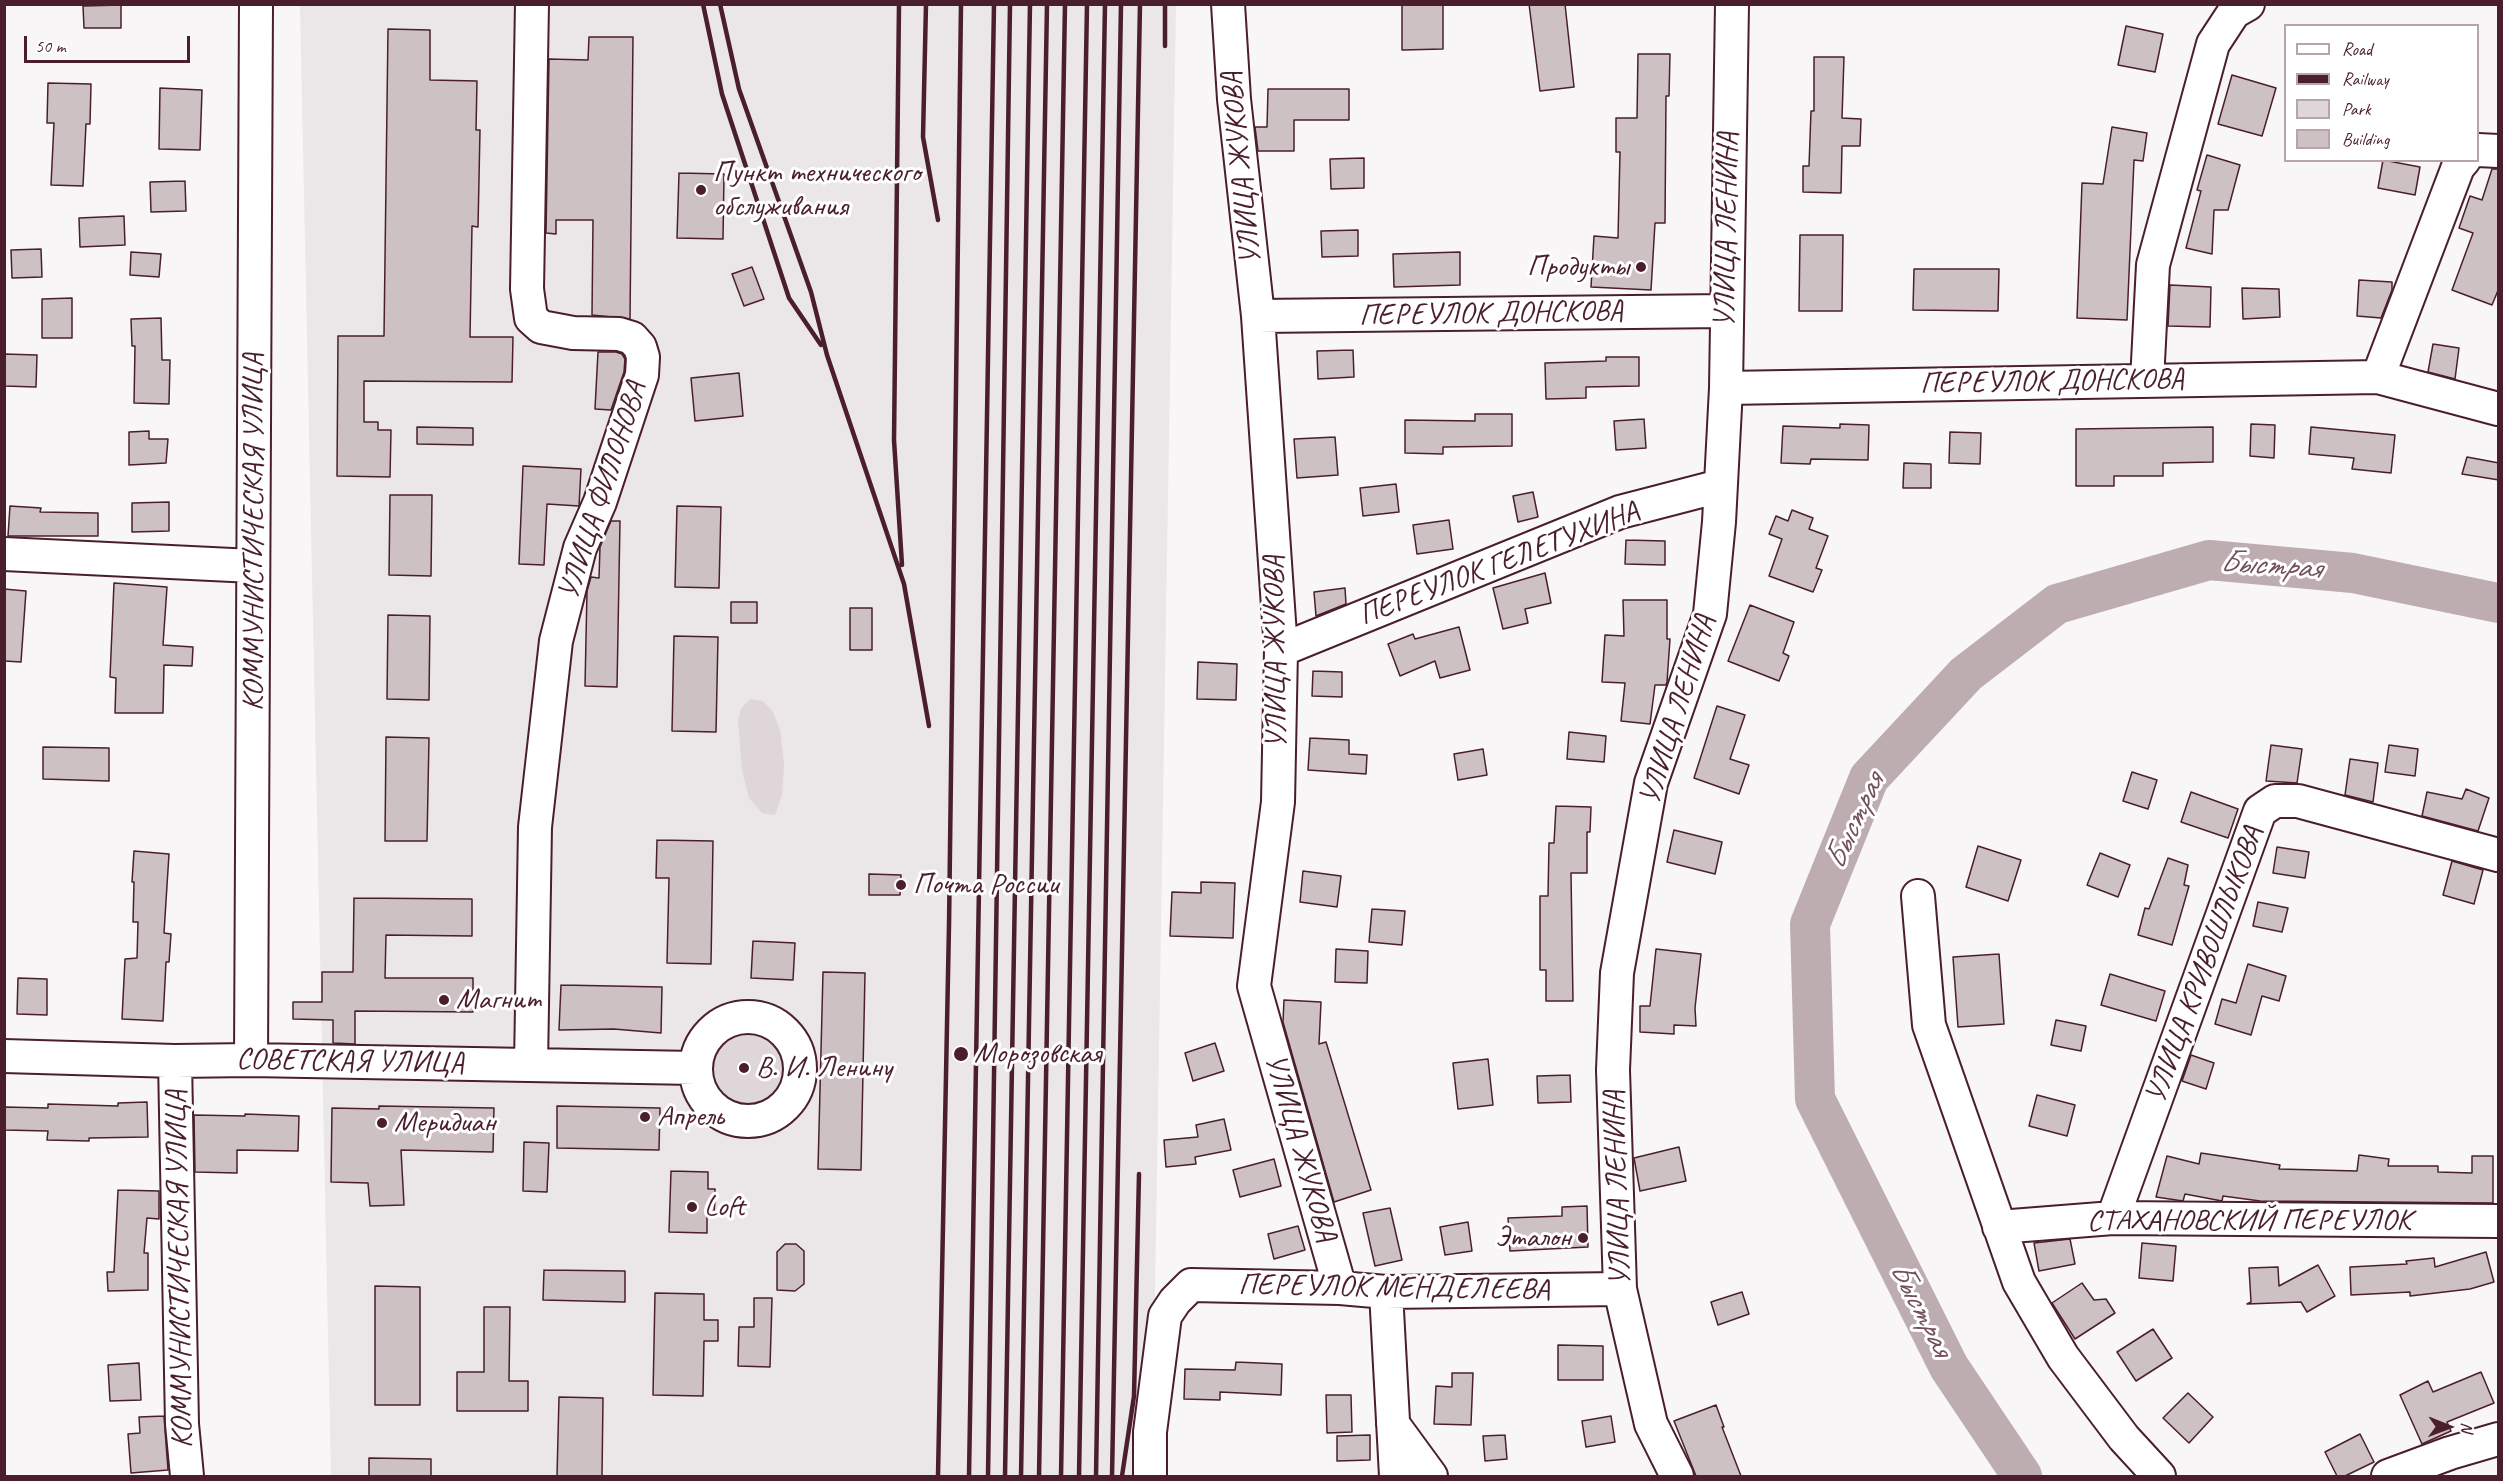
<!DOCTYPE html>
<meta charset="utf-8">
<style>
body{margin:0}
#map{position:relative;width:2503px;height:1481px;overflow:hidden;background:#f8f6f7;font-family:Caveat,sans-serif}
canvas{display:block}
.frame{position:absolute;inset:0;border:6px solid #4a1f2b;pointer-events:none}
.legend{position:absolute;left:2284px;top:24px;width:195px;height:138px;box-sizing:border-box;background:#fff;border:2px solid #b7a5aa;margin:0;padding:8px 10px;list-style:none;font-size:18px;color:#4a1f2b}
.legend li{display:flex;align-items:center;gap:12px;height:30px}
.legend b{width:30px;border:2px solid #b7a5aa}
.north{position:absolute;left:2419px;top:1397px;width:60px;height:60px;-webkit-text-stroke:4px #fff;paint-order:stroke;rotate:91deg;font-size:16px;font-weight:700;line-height:24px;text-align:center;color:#4a1f2b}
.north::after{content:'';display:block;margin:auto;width:21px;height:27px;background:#4a1f2b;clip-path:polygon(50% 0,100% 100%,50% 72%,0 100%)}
.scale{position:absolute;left:24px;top:36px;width:166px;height:27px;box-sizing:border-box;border:3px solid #4a1f2b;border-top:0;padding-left:8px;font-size:18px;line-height:21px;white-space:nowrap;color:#4a1f2b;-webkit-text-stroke:4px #fff;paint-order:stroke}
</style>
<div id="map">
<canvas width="2503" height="1481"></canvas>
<div class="frame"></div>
<ul class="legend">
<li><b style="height:8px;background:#fff"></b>Road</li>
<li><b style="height:8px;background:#4a1f2b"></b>Railway</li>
<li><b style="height:16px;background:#ded6d9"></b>Park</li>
<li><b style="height:16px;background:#cdc1c4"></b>Building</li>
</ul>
<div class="north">N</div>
<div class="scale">50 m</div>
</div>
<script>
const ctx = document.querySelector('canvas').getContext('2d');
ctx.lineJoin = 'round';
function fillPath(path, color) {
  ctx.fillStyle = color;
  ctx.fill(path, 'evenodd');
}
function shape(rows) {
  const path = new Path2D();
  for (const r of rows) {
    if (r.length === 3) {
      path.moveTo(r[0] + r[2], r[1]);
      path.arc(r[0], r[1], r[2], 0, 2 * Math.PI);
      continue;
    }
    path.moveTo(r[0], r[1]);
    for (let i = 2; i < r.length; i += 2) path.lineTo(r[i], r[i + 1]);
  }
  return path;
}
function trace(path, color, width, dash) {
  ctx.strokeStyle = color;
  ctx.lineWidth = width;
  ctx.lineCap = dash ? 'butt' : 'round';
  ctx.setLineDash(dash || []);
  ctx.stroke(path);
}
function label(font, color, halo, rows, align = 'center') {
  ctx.font = font + ' Caveat,sans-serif';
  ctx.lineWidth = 6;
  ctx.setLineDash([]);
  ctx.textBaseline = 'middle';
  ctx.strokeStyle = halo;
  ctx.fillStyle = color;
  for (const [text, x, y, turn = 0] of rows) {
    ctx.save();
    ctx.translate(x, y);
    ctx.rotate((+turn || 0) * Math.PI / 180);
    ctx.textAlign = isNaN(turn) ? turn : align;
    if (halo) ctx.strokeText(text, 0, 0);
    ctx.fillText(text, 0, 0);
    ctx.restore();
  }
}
const built = shape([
 [300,5,1176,5,1152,1476,331,1476]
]);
const green = shape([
 [750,699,763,701,773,712,780,730,784,764,782,795,775,815,762,813,749,798,742,770,738,720,741,709],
 [746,1026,776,1038,788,1067,776,1097,747,1109,718,1097,705,1068,717,1038]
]);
const river = shape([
 [2022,1476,1949,1367,1815,1099,1810,924,1869,778,1966,674,2057,604,2209,560,2353,573,2498,603]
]);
const building = shape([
 [1402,4,1443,4,1443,49,1402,50,1402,4],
 [1529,4,1565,4,1574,87,1540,91,1529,4],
 [121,5,121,28,84,28,83,6,121,5],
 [2126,26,2163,34,2155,72,2118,65,2126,26],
 [388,29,430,30,430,80,477,81,476,130,480,130,478,227,472,226,470,337,513,337,512,382,364,381,364,422,378,422,378,430,391,430,390,477,337,476,338,336,384,336,388,29],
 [589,37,633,37,630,319,592,315,593,220,556,220,556,234,546,233,549,59,588,60,589,37],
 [1638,54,1670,54,1669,96,1666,96,1665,223,1655,223,1651,290,1591,287,1594,236,1618,238,1620,152,1616,152,1616,118,1637,118,1638,54],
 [1814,57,1844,57,1842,118,1861,119,1860,146,1842,146,1841,193,1803,192,1803,166,1809,166,1811,111,1814,111,1814,57],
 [2232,75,2276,88,2262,136,2218,124,2232,75],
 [48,83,91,84,90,124,86,124,83,186,51,185,54,123,47,123,48,83],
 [160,88,202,90,200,150,159,149,160,88],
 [1268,89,1349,89,1349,120,1294,120,1294,151,1258,151,1255,127,1267,127,1268,89],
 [2112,127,2147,133,2143,161,2134,160,2127,320,2077,318,2082,183,2103,184,2112,127],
 [2207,155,2240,165,2228,210,2214,210,2212,254,2186,248,2201,191,2197,190,2207,155],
 [1364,158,1364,188,1331,189,1330,159,1364,158],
 [2383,160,2420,167,2415,195,2378,188,2383,160],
 [2492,169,2499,169,2499,288,2492,305,2452,290,2473,233,2459,228,2470,196,2482,200,2492,169],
 [679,173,724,174,723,239,677,238,679,173],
 [185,181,186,211,151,212,150,182,185,181],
 [124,216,125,245,80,247,79,218,124,216],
 [1358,230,1358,256,1322,257,1321,231,1358,230],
 [1800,235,1843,235,1842,311,1799,311,1800,235],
 [41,249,42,277,12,278,11,250,41,249],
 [131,252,161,254,159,277,130,275,131,252],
 [1460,252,1460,285,1394,287,1393,254,1460,252],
 [752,267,764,299,744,306,732,274,752,267],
 [1914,269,1999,269,1998,311,1913,310,1914,269],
 [2359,280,2392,282,2392,290,2381,318,2357,316,2359,280],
 [2170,285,2211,287,2210,327,2168,326,2170,285],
 [2242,288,2279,289,2280,317,2243,319,2242,288],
 [72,298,72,338,42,338,42,299,72,298],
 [161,318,162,360,170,360,169,404,134,403,135,346,132,346,131,319,161,318],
 [2433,344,2459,348,2455,379,2428,372,2433,344],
 [1353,350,1354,377,1318,379,1317,351,1353,350],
 [598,352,616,352,622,354,625,359,624,372,611,410,595,409,598,352],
 [4,354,37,355,36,387,4,386,4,354],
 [1606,357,1639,357,1639,386,1586,387,1586,398,1546,399,1545,363,1606,361,1606,357],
 [739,373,743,416,695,421,691,378,739,373],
 [1475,414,1512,414,1512,446,1443,447,1443,454,1405,453,1405,420,1475,421,1475,414],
 [1644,419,1646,448,1616,450,1614,421,1644,419],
 [1840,424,1869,425,1868,460,1811,459,1810,464,1781,463,1783,426,1840,428,1840,424],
 [2251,424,2275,425,2274,458,2250,456,2251,424],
 [417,427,473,428,473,445,417,444,417,427],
 [2213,427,2213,462,2163,463,2163,476,2114,476,2114,486,2076,486,2076,429,2213,427],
 [2311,427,2395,435,2391,473,2352,469,2354,458,2309,454,2311,427],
 [149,431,149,439,168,439,166,463,129,465,129,432,149,431],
 [1950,432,1981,433,1980,464,1949,463,1950,432],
 [1335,437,1338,475,1297,478,1294,439,1335,437],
 [2467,457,2499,463,2499,480,2462,474,2467,457],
 [1904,463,1931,464,1931,488,1903,488,1904,463],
 [523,466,581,469,579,506,547,504,544,565,519,564,523,466],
 [1396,484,1399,512,1363,516,1360,488,1396,484],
 [1533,492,1538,517,1518,522,1513,496,1533,492],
 [390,495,432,495,431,576,389,575,390,495],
 [169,502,169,531,132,532,132,503,169,502],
 [10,506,41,508,40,512,98,513,98,536,8,536,10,506],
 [677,506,721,507,719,588,675,587,677,506],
 [1792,510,1813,518,1809,529,1828,536,1816,568,1822,570,1813,592,1769,576,1782,539,1769,534,1776,516,1788,521,1792,510],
 [1449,520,1453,549,1417,554,1413,525,1449,520],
 [611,521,620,521,617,687,585,686,587,591,591,577,599,578,600,547,611,521],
 [1626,540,1665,541,1665,565,1625,564,1626,540],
 [1545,573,1551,603,1525,609,1528,623,1503,629,1493,588,1545,573],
 [114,583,167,587,163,645,193,647,192,666,164,665,163,713,115,713,116,678,110,677,114,583],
 [1345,588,1346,604,1316,616,1314,592,1345,588],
 [4,589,26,591,21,662,4,661,4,589],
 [1623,600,1667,600,1667,639,1670,639,1667,682,1666,685,1655,685,1650,724,1621,721,1625,683,1602,682,1605,635,1624,636,1623,600],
 [731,602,757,602,757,623,731,623,731,602],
 [1750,605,1794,622,1783,653,1789,656,1779,681,1728,661,1750,605],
 [850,608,872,608,872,650,850,650,850,608],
 [388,615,430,616,429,700,387,699,388,615],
 [1459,627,1470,670,1440,678,1435,661,1400,676,1388,644,1413,634,1415,639,1459,627],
 [674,636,718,637,716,732,672,731,674,636],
 [1198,662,1237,664,1236,700,1197,699,1198,662],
 [1313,671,1342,672,1342,697,1312,696,1313,671],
 [1717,706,1745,715,1730,759,1749,765,1739,794,1694,778,1717,706],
 [1569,732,1606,736,1604,762,1567,759,1569,732],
 [386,737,429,738,427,841,385,841,386,737],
 [1310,738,1349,740,1349,754,1367,755,1366,774,1308,770,1310,738],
 [2271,745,2302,749,2297,783,2266,781,2271,745],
 [2389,745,2418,749,2415,776,2385,772,2389,745],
 [43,747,109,748,109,781,43,779,43,747],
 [1483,749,1487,775,1458,780,1454,754,1483,749],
 [2350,759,2378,763,2373,802,2345,795,2350,759],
 [2132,772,2157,780,2148,809,2123,801,2132,772],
 [2466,789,2489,798,2478,831,2422,816,2427,792,2462,799,2466,789],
 [2191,792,2238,809,2228,838,2181,822,2191,792],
 [1556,806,1591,807,1590,832,1587,832,1587,873,1571,873,1573,1001,1546,1001,1546,970,1540,970,1540,896,1548,896,1549,843,1554,843,1556,806],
 [1674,830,1722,842,1715,874,1667,862,1674,830],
 [657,840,713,841,711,964,667,963,669,878,656,878,657,840],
 [1978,846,2021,860,2008,901,1966,887,1978,846],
 [2277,847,2309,852,2305,878,2273,873,2277,847],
 [134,851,169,854,164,933,171,934,169,962,166,962,163,1021,122,1019,125,959,137,958,138,922,133,922,134,882,132,882,134,851],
 [2100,853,2130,865,2118,897,2087,885,2100,853],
 [2168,858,2188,865,2184,885,2189,886,2172,945,2138,935,2145,908,2149,909,2168,858],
 [2452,861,2483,870,2474,904,2443,895,2452,861],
 [1303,871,1341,876,1337,907,1300,902,1303,871],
 [869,874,901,875,900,895,869,895,869,874],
 [1201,882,1235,883,1233,938,1170,936,1172,892,1201,893,1201,882],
 [354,898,472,899,472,936,386,935,385,978,473,978,473,1012,355,1011,355,1044,333,1043,333,1020,293,1019,293,1002,322,1002,322,972,353,972,354,898],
 [2258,902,2288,908,2282,932,2253,926,2258,902],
 [1372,909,1405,911,1402,945,1369,942,1372,909],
 [753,941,795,943,793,980,751,978,753,941],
 [1336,949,1368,951,1367,983,1335,982,1336,949],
 [1656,949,1701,954,1695,1008,1696,1026,1674,1025,1674,1034,1640,1032,1640,1006,1650,1006,1656,949],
 [1999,954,2004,1024,1958,1027,1953,957,1999,954],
 [2248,964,2286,976,2279,1001,2262,996,2251,1035,2215,1024,2222,999,2236,1003,2248,964],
 [823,972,865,973,861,1170,818,1169,823,972],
 [2110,974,2165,991,2156,1021,2101,1005,2110,974],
 [18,978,47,979,47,1015,17,1014,18,978],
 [561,985,662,987,661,1033,614,1029,559,1030,561,985],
 [1284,1000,1321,1002,1319,1044,1326,1042,1371,1190,1334,1202,1283,1022,1284,1000],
 [2056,1020,2086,1026,2081,1051,2051,1045,2056,1020],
 [1215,1043,1224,1071,1193,1081,1185,1053,1215,1043],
 [2191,1055,2214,1063,2206,1089,2182,1081,2191,1055],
 [1488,1059,1493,1105,1458,1109,1453,1063,1488,1059],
 [1570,1075,1571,1102,1538,1103,1537,1076,1570,1075],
 [2037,1095,2075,1105,2067,1136,2029,1126,2037,1095],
 [147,1102,148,1137,89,1138,89,1141,47,1140,48,1131,4,1130,4,1107,48,1108,48,1104,118,1106,118,1103,147,1102],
 [379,1106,494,1108,493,1152,401,1150,404,1205,370,1206,368,1183,331,1182,332,1108,379,1109,379,1106],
 [557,1106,660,1108,659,1150,557,1148,557,1106],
 [245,1114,299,1116,298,1151,237,1150,237,1173,195,1172,194,1115,245,1116,245,1114],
 [1224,1119,1231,1150,1195,1157,1196,1164,1166,1167,1164,1140,1198,1137,1196,1125,1224,1119],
 [524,1142,549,1143,547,1192,523,1191,524,1142],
 [1679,1147,1686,1181,1640,1191,1634,1158,1679,1147],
 [2201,1153,2280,1165,2279,1169,2357,1171,2359,1155,2389,1159,2388,1166,2438,1166,2438,1172,2472,1173,2472,1156,2493,1156,2493,1203,2260,1201,2223,1196,2222,1201,2185,1194,2183,1201,2156,1197,2167,1156,2199,1164,2201,1153],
 [1274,1159,1281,1186,1240,1197,1233,1170,1274,1159],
 [671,1171,708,1172,708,1189,715,1189,715,1201,714,1213,707,1213,707,1233,669,1232,671,1171],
 [118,1190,159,1191,159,1219,147,1218,144,1253,148,1253,148,1290,108,1291,107,1272,114,1272,118,1190],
 [1587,1206,1588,1247,1510,1251,1508,1218,1562,1216,1562,1207,1587,1206],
 [1390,1208,1402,1260,1375,1266,1363,1213,1390,1208],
 [1468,1222,1472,1251,1445,1255,1440,1227,1468,1222],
 [1298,1226,1305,1250,1274,1259,1268,1234,1298,1226],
 [2070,1239,2075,1264,2039,1271,2034,1243,2070,1239],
 [2142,1243,2176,1246,2173,1281,2139,1278,2142,1243],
 [785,1244,796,1244,804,1251,804,1284,795,1291,777,1290,777,1252,785,1244],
 [2486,1252,2494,1282,2470,1289,2410,1296,2410,1292,2351,1295,2350,1267,2407,1264,2406,1261,2434,1258,2435,1267,2486,1252],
 [2318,1265,2335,1296,2307,1312,2301,1302,2247,1304,2251,1302,2249,1268,2278,1267,2279,1286,2318,1265],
 [544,1270,625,1271,625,1302,543,1300,544,1270],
 [2082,1283,2094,1300,2106,1299,2115,1313,2075,1339,2052,1303,2082,1283],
 [375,1286,420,1287,420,1405,375,1405,375,1286],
 [1742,1292,1749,1314,1718,1325,1711,1302,1742,1292],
 [655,1293,704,1294,704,1320,718,1320,718,1341,704,1341,703,1396,653,1395,655,1293],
 [754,1298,772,1298,770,1367,738,1366,739,1327,754,1327,754,1298],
 [484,1307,510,1307,509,1381,528,1381,528,1411,457,1411,457,1372,484,1372,484,1307],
 [2153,1329,2172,1358,2136,1381,2117,1352,2153,1329],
 [1558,1345,1603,1346,1603,1380,1558,1380,1558,1345],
 [1236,1362,1282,1364,1281,1395,1220,1392,1220,1400,1184,1399,1185,1369,1235,1370,1236,1362],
 [139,1363,141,1400,110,1401,108,1365,139,1363],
 [2481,1372,2494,1403,2447,1422,2451,1431,2422,1444,2400,1395,2428,1381,2433,1392,2481,1372],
 [1452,1373,1473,1373,1471,1425,1434,1424,1436,1386,1452,1387,1452,1373],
 [2188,1393,2213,1417,2189,1443,2163,1418,2188,1393],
 [1326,1395,1351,1395,1352,1432,1327,1433,1326,1395],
 [559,1397,603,1398,602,1476,557,1476,559,1397],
 [1716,1405,1724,1427,1722,1427,1741,1476,1696,1476,1674,1421,1716,1405],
 [164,1416,168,1470,131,1473,128,1434,140,1433,139,1417,164,1416],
 [1611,1416,1615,1442,1586,1447,1582,1421,1611,1416],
 [2360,1434,2374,1462,2345,1476,2337,1476,2325,1452,2360,1434],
 [1370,1435,1370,1460,1337,1461,1337,1436,1370,1435],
 [1505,1435,1507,1459,1485,1461,1483,1436,1505,1435],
 [369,1458,431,1459,431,1476,369,1476,369,1458]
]);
const minor = shape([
 [1228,4,1234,99,1258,316,1281,650,1278,802,1254,986,1340,1288],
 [2478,150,2498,151],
 [1258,316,1725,311],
 [2378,377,2458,167,2464,160],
 [2147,381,2153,265,2213,44,2234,12,2248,4],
 [1726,388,2378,377,2498,409],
 [4,554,253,566],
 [1281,650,1620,512,1720,486],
 [1918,896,1929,1025,2019,1282,2063,1357,2124,1438,2159,1476],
 [748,1069,52],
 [4,1056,175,1061,251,1060,695,1068],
 [251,1060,256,4],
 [175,1061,182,1424,187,1476],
 [531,1065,535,827,556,641,580,548,600,502,642,375,643,357,640,347,632,338,619,334,573,333,541,327,531,318,527,289,532,4],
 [2113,1218,2260,811,2275,801,2298,801,2498,855],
 [1999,1227,2113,1218,2498,1221],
 [1386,1292,1396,1476],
 [1393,1424,1431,1476],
 [1150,1476,1150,1432,1165,1316,1175,1301,1191,1285,1340,1288,1386,1292,1620,1289],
 [1677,1476,1651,1424,1620,1289,1613,1070,1617,973,1651,783,1710,614,1719,522,1726,388,1732,4],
 [2388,1476,2450,1453,2498,1439]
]);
const rail = shape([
 [703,4,722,94,789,298,821,345],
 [720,4,739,89,811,292,827,355,904,584,929,726],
 [899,4,894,440,902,565],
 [926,4,923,137,938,220],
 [1165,46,1165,4],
 [938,1476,949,925,961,4],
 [969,1476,994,4],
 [988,1476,1010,4],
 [1005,1476,1030,4],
 [1021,1476,1047,4],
 [1039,1476,1065,4],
 [1061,1476,1087,4],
 [1079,1476,1105,4],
 [1096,1476,1121,4],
 [1112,1476,1140,4],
 [1122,1476,1134,1396,1139,1174]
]);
const markers = [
 [701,190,6,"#4a1f2b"],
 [1641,267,6,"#4a1f2b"],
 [901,885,6,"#4a1f2b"],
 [444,1000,6,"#4a1f2b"],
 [961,1054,8,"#4a1f2b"],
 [744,1068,6,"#4a1f2b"],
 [645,1117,6,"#4a1f2b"],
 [382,1123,6,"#4a1f2b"],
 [692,1207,6,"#4a1f2b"],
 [1583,1238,6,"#4a1f2b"]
];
const streetNames = [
 ["УЛИЦА ЖУКОВА",1242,168,-96],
 ["УЛИЦА ЛЕНИНА",1727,230,-89],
 ["ПЕРЕУЛОК ДОНСКОВА",1491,314,-1],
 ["ПЕРЕУЛОК ДОНСКОВА",2052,382,-1],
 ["УЛИЦА ФИЛОНОВА",603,491,-72],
 ["КОММУНИСТИЧЕСКАЯ УЛИЦА",254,532,-90],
 ["ПЕРЕУЛОК ГЕЛЕТУХИНА",1499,564,-21],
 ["УЛИЦА ЖУКОВА",1276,652,-91],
 ["УЛИЦА ЛЕНИНА",1678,710,-73],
 ["УЛИЦА КРИВОШЛЫКОВА",2205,965,-70],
 ["СОВЕТСКАЯ УЛИЦА",350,1062,1],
 ["УЛИЦА ЖУКОВА",1300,1148,74],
 ["УЛИЦА ЛЕНИНА",1618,1188,-92],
 ["СТАХАНОВСКИЙ ПЕРЕУЛОК",2249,1221],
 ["КОММУНИСТИЧЕСКАЯ УЛИЦА",180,1269,-91],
 ["ПЕРЕУЛОК МЕНДЕЛЕЕВА",1394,1288,1]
];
const poiNames = [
 ["Пункт технического",713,173],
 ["обслуживания",713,207],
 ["Продукты",1629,267,"right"],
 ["Почта России",913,885],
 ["Магнит",456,1000],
 ["Морозовская",974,1054],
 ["В. И. Ленину",756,1068],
 ["Апрель",657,1117],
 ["Меридиан",394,1123],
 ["Loft",704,1207],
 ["Эталон",1571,1238,"right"]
];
const waterNames = [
 ["Быстрая",2270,566,4],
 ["Быстрая",1855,822,-65],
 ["Быстрая",1920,1309,63]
];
fillPath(built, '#ebe6e8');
fillPath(green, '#ded6d9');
trace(river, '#bdadb0', 40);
fillPath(building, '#cdc1c4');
trace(building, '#4a1f2b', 1.5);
trace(minor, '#4a1f2b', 36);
trace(minor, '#fff', 32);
trace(rail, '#4a1f2b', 4.5);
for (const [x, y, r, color] of markers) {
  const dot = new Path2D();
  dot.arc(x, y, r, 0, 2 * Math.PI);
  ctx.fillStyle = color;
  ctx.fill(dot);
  trace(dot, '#fff', 2);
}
label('30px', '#4a1f2b', '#fff', streetNames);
label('30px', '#4a1f2b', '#fff', poiNames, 'left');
label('italic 32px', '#72515a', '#fff', waterNames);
</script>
